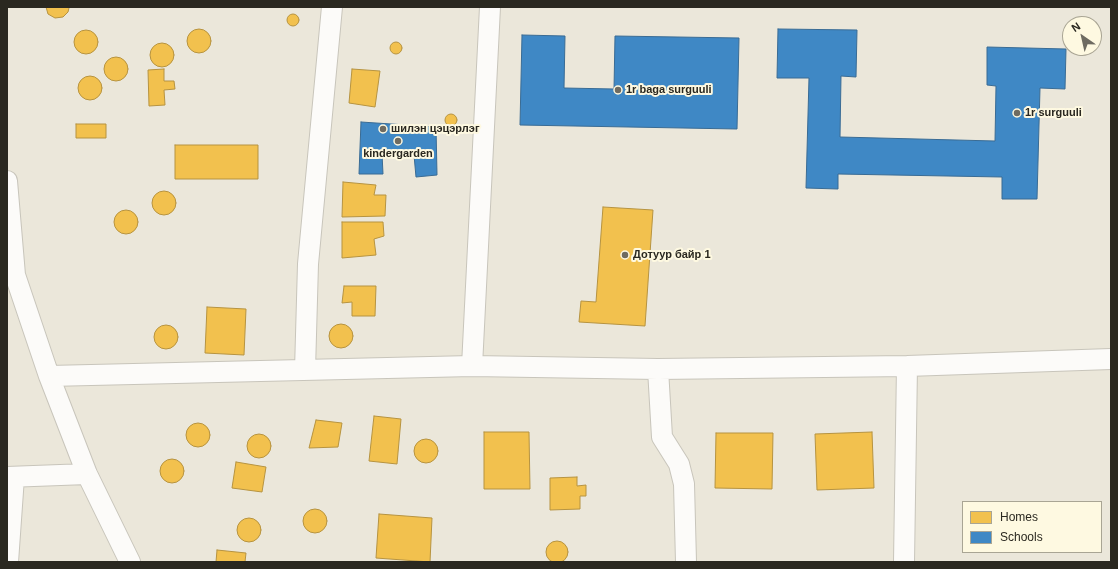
<!DOCTYPE html>
<meta charset="utf-8">
<style>
body{margin:0}
#map{position:relative;width:1118px;height:569px;overflow:hidden;background:#ebe7da;font-family:Arial,sans-serif}
canvas{display:block}
.frame{position:absolute;inset:0;border:8px solid #2a2820;pointer-events:none}
.legend{position:absolute;left:962px;top:501px;width:140px;height:52px;box-sizing:border-box;background:#fef9e1;border:1px solid #a9a594;margin:0;padding:5px 7px;list-style:none;font-size:12px;color:#2a2820}
.legend li{display:flex;align-items:center;gap:8px;height:20px}
.legend b{width:20px;border:1px solid #a9a594}
.north{position:absolute;left:1062px;top:16px;width:40px;height:40px;box-sizing:border-box;background:#fef9e1;border:1px solid #a9a594;border-radius:50%;rotate:326deg;font-size:11px;font-weight:700;line-height:16px;text-align:center;color:#2a2820}
.north::after{content:'';display:block;margin:auto;width:14px;height:18px;background:#6e6b61;clip-path:polygon(50% 0,100% 100%,50% 72%,0 100%)}
</style>
<div id="map">
<canvas width="1118" height="569"></canvas>
<div class="frame"></div>
<ul class="legend">
<li><b style="height:11px;background:#f2c14e"></b>Homes</li>
<li><b style="height:11px;background:#3f88c5"></b>Schools</li>
</ul>
<div class="north">N</div>
</div>
<script>
const ctx = document.querySelector('canvas').getContext('2d');
ctx.lineJoin = 'round';
function fillPath(path, color) {
  ctx.fillStyle = color;
  ctx.fill(path, 'evenodd');
}
function shape(rows) {
  const path = new Path2D();
  for (const r of rows) {
    if (r.length === 3) {
      path.moveTo(r[0] + r[2], r[1]);
      path.arc(r[0], r[1], r[2], 0, 2 * Math.PI);
      continue;
    }
    path.moveTo(r[0], r[1]);
    for (let i = 2; i < r.length; i += 2) path.lineTo(r[i], r[i + 1]);
  }
  return path;
}
function trace(path, color, width, dash) {
  ctx.strokeStyle = color;
  ctx.lineWidth = width;
  ctx.lineCap = dash ? 'butt' : 'round';
  ctx.setLineDash(dash || []);
  ctx.stroke(path);
}
function label(font, color, halo, rows, align = 'center') {
  ctx.font = font + ' Arial,sans-serif';
  ctx.lineWidth = 4;
  ctx.setLineDash([]);
  ctx.textBaseline = 'middle';
  ctx.strokeStyle = halo;
  ctx.fillStyle = color;
  for (const [text, x, y, turn = 0] of rows) {
    ctx.save();
    ctx.translate(x, y);
    ctx.rotate((+turn || 0) * Math.PI / 180);
    ctx.textAlign = isNaN(turn) ? turn : align;
    if (halo) ctx.strokeText(text, 0, 0);
    ctx.fillText(text, 0, 0);
    ctx.restore();
  }
}
const homes = shape([
 [46,7,69,7,69,8,68,12,63,17,55,18,48,14,46,7],
 [293,20,6],
 [199,41,12],
 [86,42,12],
 [396,48,6],
 [162,55,12],
 [116,69,12],
 [164,69,164,81,174,81,175,89,164,90,165,105,149,106,148,70,164,69],
 [352,69,380,71,375,107,349,103,352,69],
 [90,88,12],
 [451,120,6],
 [76,124,106,124,106,138,76,138,76,124],
 [175,145,258,145,258,179,175,179,175,145],
 [343,182,376,185,374,195,386,195,385,216,342,217,343,182],
 [164,203,12],
 [603,207,653,210,645,326,579,322,581,301,596,302,603,207],
 [126,222,12],
 [342,222,383,222,384,236,374,239,376,255,342,258,342,222],
 [344,286,376,286,375,316,352,316,352,302,342,303,344,286],
 [207,307,246,309,244,355,205,353,207,307],
 [341,336,12],
 [166,337,12],
 [374,416,401,419,397,464,369,461,374,416],
 [316,420,342,423,338,447,309,448,316,420],
 [198,435,12],
 [484,432,529,432,530,489,484,489,484,432],
 [872,432,874,488,817,490,815,434,872,432],
 [716,433,773,433,772,489,715,488,716,433],
 [259,446,12],
 [426,451,12],
 [172,471,12],
 [236,462,266,467,262,492,232,488,236,462],
 [577,477,577,486,586,485,586,496,580,496,580,509,550,510,550,478,577,477],
 [315,521,12],
 [379,514,432,518,430,562,376,558,379,514],
 [249,530,12],
 [557,552,11],
 [217,550,246,553,245,562,216,562,217,550]
]);
const schools = shape([
 [778,29,857,30,856,77,841,76,840,137,995,141,996,86,987,85,987,47,1066,49,1065,89,1040,88,1037,199,1002,199,1002,177,838,174,838,189,806,188,809,78,777,78,778,29],
 [522,35,565,36,564,88,614,89,615,36,739,38,737,129,520,125,522,35],
 [361,122,436,127,437,175,416,177,414,155,382,154,383,174,359,174,361,122]
]);
const street = shape([
 [7,181,15,275,49,376,87,474,130,562],
 [472,366,490,7],
 [658,369,662,437,679,464,684,484,686,562],
 [305,370,308,264,332,7],
 [49,376,472,366,658,369,907,366,1111,359],
 [7,477,87,474],
 [8,562,14,477],
 [904,562,907,366]
]);
const markers = [
 [618,90,4,"#6e6b61"],
 [1017,113,4,"#6e6b61"],
 [383,129,4,"#6e6b61"],
 [398,141,4,"#6e6b61"],
 [625,255,4,"#6e6b61"]
];
const poiNames = [
 ["1r baga surguuli",626,90],
 ["1r surguuli",1025,113],
 ["шилэн цэцэрлэг",391,129],
 ["kindergarden",398,154,"center"],
 ["Дотуур байр 1",633,255]
];
fillPath(homes, '#f2c14e');
trace(homes, '#b69340', 1);
fillPath(schools, '#3f88c5');
trace(schools, '#396b94', 1);
trace(street, '#c8c5bb', 22);
trace(street, '#fcfbf9', 20);
for (const [x, y, r, color] of markers) {
  const dot = new Path2D();
  dot.arc(x, y, r, 0, 2 * Math.PI);
  ctx.fillStyle = color;
  ctx.fill(dot);
  trace(dot, '#fef9e1', 1.5);
}
label('bold 11px', '#2a2820', '#fef9e1', poiNames, 'left');
</script>
